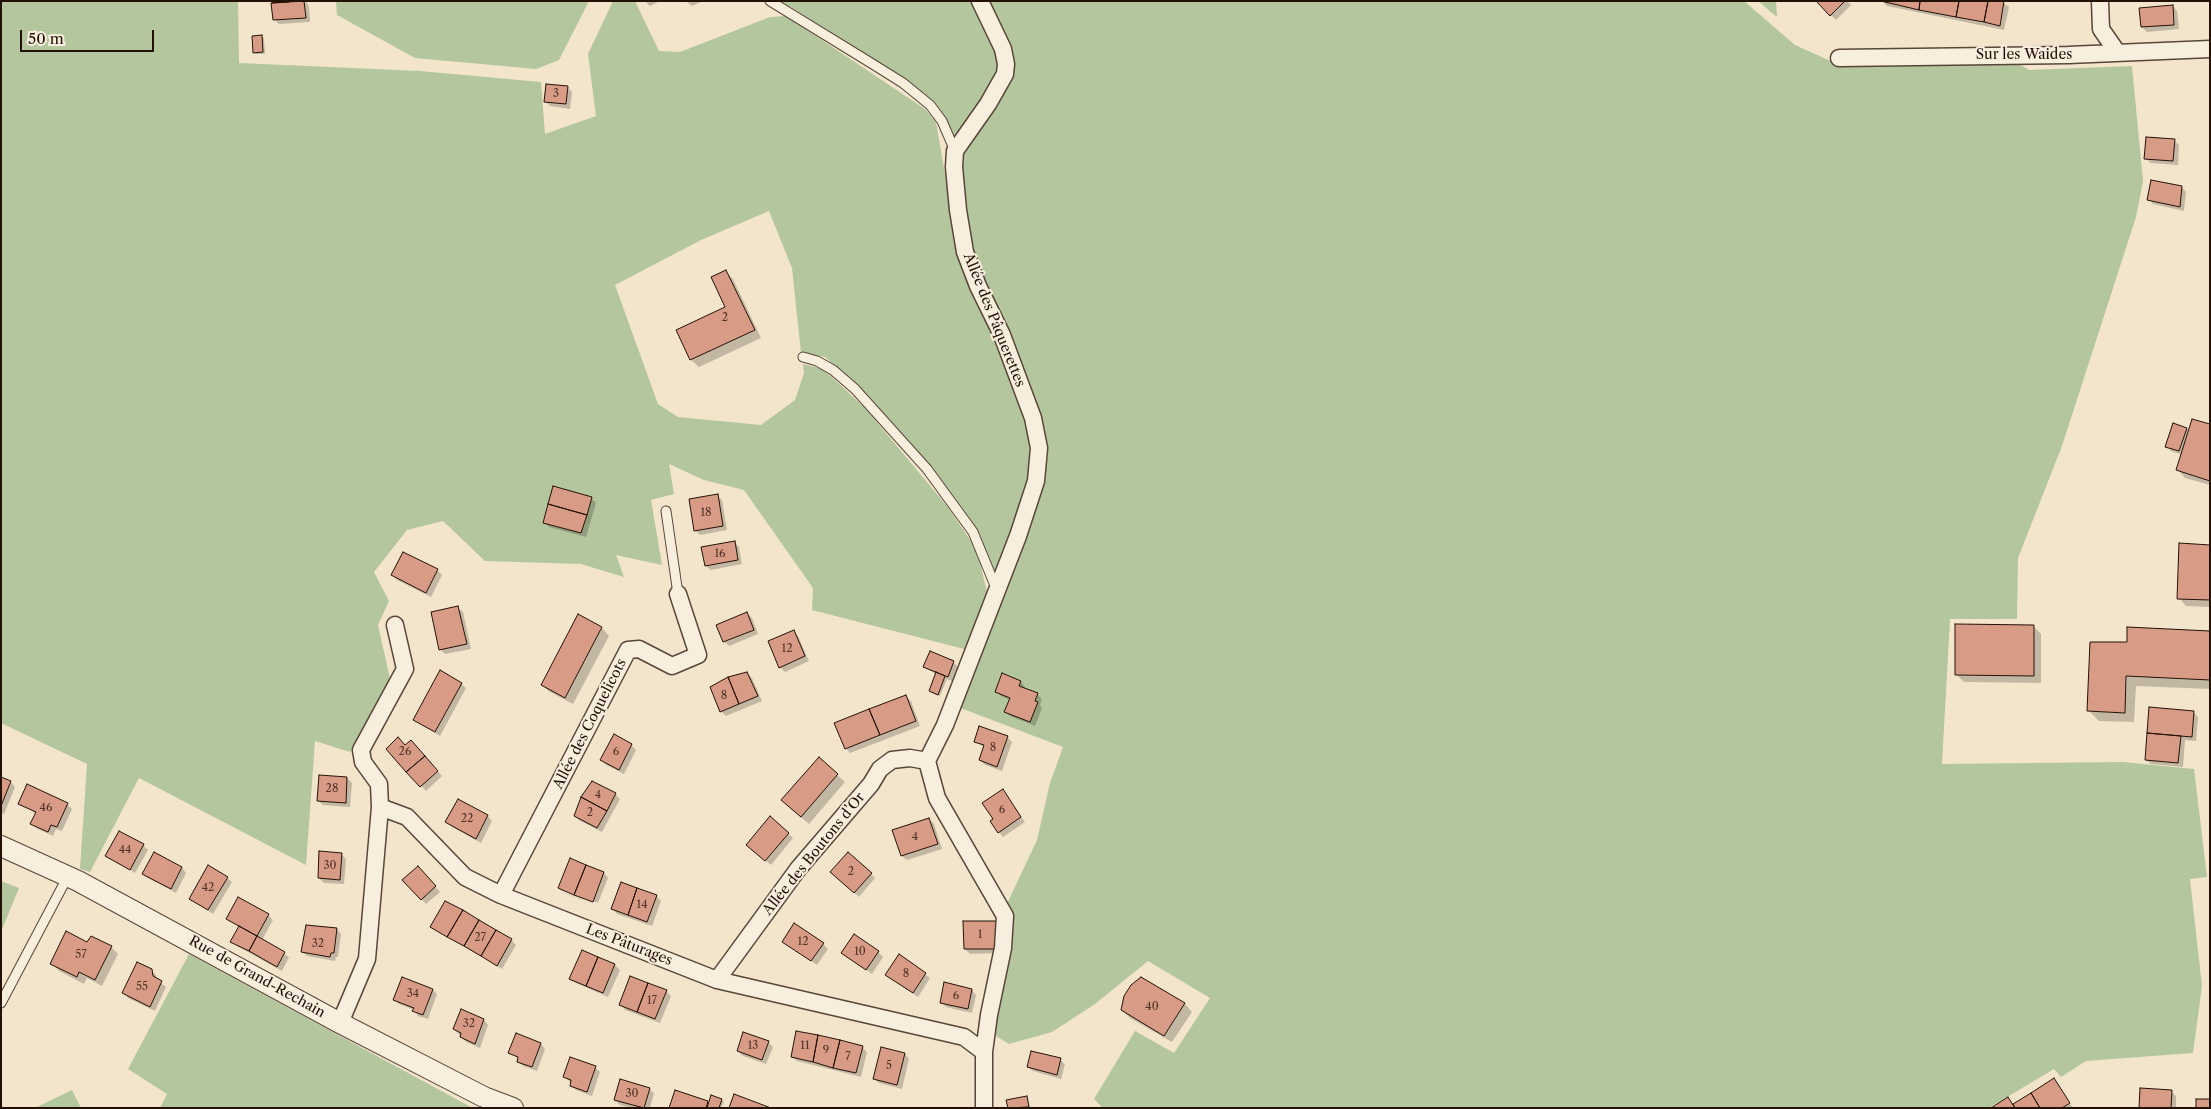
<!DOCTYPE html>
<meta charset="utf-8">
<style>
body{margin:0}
#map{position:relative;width:2211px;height:1109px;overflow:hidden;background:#f2e5cc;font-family:"Libre Caslon Text",serif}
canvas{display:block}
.frame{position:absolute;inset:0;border:2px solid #241106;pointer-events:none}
.scale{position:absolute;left:20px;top:30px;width:134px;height:22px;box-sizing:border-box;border:2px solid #241106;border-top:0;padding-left:6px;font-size:15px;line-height:18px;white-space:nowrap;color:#241106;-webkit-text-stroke:4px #f7eede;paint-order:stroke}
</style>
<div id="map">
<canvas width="2211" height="1109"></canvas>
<div class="frame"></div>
<div class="scale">50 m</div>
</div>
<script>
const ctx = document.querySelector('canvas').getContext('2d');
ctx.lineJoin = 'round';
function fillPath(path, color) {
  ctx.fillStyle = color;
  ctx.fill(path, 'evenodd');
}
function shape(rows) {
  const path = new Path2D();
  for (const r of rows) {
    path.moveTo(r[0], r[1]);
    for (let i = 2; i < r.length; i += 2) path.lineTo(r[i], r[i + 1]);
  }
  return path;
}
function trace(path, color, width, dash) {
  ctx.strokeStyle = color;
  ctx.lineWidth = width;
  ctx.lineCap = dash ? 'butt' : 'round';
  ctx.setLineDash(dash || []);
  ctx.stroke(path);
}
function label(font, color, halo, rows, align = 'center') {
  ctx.font = font + ' "Libre Caslon Text",serif';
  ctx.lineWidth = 4;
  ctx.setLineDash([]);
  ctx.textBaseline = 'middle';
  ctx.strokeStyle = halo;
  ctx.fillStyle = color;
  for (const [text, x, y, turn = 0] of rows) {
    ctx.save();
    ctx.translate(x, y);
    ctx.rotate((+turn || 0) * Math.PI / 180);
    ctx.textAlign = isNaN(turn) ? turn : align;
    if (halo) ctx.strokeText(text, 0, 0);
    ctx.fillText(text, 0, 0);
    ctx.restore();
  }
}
const green = shape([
 [1,1,238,1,239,63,420,71,541,82,545,134,596,116,588,54,613,1,635,1,659,51,680,52,770,17,786,16,925,109,936,122,959,256,1029,421,1034,472,997,582,979,533,872,400,825,357,801,353,792,268,769,211,701,240,615,285,658,404,678,417,761,425,795,400,804,373,803,364,823,369,865,408,947,506,977,550,989,601,968,650,812,610,813,588,744,490,704,480,669,464,674,494,651,500,662,565,616,555,624,577,581,564,485,561,443,521,407,530,374,572,389,601,378,625,390,679,350,752,315,741,306,865,139,778,90,872,80,869,87,764,1,723],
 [336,1,589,1,559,60,536,69,415,58,337,15],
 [778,1,973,1,1000,56,1002,70,955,141,947,122,935,105,919,90,791,7],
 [984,1,1744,1,1795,45,1835,63,2013,60,2029,70,2132,66,2143,181,2136,217,2062,446,2018,558,2017,619,1950,619,1942,764,2123,762,2194,769,2207,877,2190,879,2202,986,2193,1053,2086,1061,2061,1077,2054,1069,1989,1108,1103,1108,1094,1099,1135,1031,1174,1053,1210,998,1148,961,1095,1004,1052,1032,1009,1044,993,1034,1006,906,1037,840,1050,783,1063,747,958,707,1030,521,1048,456,1039,410,969,254,960,154,1010,72],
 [1758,1,1776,1,1777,17],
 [1,881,19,888,1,932],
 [189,954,469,1106,473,1108,160,1108,167,1094,128,1069],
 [72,1090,81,1108,35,1108]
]);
const shadow = shape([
 [273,1,306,1,309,7,310,22,279,24,274,19],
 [645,1,660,1,650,6],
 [686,1,703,1,692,6],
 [1816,1,1847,1,1851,5,1836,20],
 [1882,1,2001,1,2009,7,2004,30,1887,6],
 [2173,6,2177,11,2179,29,2147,32,2142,27],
 [262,36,264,38,265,54,256,54,254,52],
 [567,87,572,92,570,109,550,106,545,101],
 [2174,141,2179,145,2178,165,2150,163,2146,158],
 [2182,187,2186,192,2184,211,2153,204,2149,199],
 [725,271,733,279,761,338,699,367,691,360,678,330,726,308],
 [2210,426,2210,485,2185,478,2178,470,2183,455,2171,451,2167,446,2187,429,2190,432],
 [717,496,722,500,727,530,700,535,695,530],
 [591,498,596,503,586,537,549,527,544,522],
 [734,542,739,547,742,564,711,570,706,566],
 [2210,546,2210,607,2186,606,2179,598],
 [437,570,442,575,431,597,397,580,393,575],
 [458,608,463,612,471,649,445,654,440,649],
 [747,613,752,618,758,634,729,646,724,641],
 [578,616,602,628,609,636,573,704,550,692,542,685],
 [2033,626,2041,634,2041,683,1964,682,1956,674],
 [794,632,798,636,809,661,785,672,780,667],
 [2210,632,2210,689,2136,686,2134,722,2099,721,2089,711,2128,643],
 [953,662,958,667,952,681,947,679,940,696,932,693,930,691,937,675,925,667],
 [747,673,752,678,762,701,726,716,721,711],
 [1021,682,1025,687,1024,689,1037,694,1042,699,1040,705,1042,708,1035,726,1010,716,1006,712,1010,700,1001,696,996,691],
 [461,684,466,688,440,736,414,720],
 [906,697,911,701,920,726,850,753,846,748],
 [2193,712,2198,717,2196,741,2185,740,2183,767,2151,764,2146,760],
 [1007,737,1012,742,1002,771,985,765,980,760,985,748,975,741],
 [631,745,636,750,624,774,606,765,602,760],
 [405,747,416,747,442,776,426,791,388,749],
 [819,759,845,782,809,824,790,808],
 [347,778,352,783,350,807,323,805,318,800],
 [1,779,11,782,15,787,4,814,1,813],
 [1003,791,1025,822,1003,837,999,832,994,820],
 [615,794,620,799,602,832,580,821,575,816],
 [459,800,488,816,492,821,481,843,452,827,447,822],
 [20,803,67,804,72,809,62,831,56,829,53,836,36,828,32,823,36,814],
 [770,818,793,838,771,865,752,849],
 [929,819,934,824,942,849,907,860,902,856,894,830],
 [143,845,148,850,135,873,107,856],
 [155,853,182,868,186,873,176,893,148,878,144,874],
 [341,854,346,859,344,884,324,883,319,878],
 [570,860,604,873,608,878,598,903,563,889,563,892,597,906,564,893,559,888],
 [422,872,440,892,426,904,404,880],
 [871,874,875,878,859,897,836,877],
 [227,878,232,882,213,914,190,899],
 [656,896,661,901,652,926,617,914,613,909],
 [239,899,268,915,273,920,262,940,289,957,282,971,237,946,232,941,240,927,228,919],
 [965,923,1001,953,970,954,965,949],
 [432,927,511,940,516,945,502,969,437,931],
 [337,929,341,934,338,957,336,957,335,961,307,956,302,952],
 [783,942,823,944,828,949,817,965],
 [88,943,111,947,118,954,102,986,87,978,84,984,59,971,52,963],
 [582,952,615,965,620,970,608,997,576,983,571,979],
 [878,952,883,957,872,974,843,953],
 [899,956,930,978,918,997,892,979],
 [151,970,156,975,157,980,166,987,155,1011,128,998,124,993],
 [1141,978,1185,1004,1192,1012,1172,1042,1130,1018,1122,1010],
 [433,990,437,994,428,1019,418,1016,414,1010,399,1004,395,1000],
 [972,990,976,995,972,1013,946,1007,941,1002],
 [666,991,671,996,660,1023,625,1010,621,1005],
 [462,1011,484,1020,488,1025,480,1048,466,1042,454,1029],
 [517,1035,541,1044,545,1049,537,1071,523,1066,518,1062,519,1059,510,1053],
 [768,1042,773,1047,766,1064,743,1056,738,1051],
 [862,1047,867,1052,861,1077,797,1061,792,1057],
 [905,1054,909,1059,902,1089,879,1083,874,1079],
 [1060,1060,1065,1064,1061,1079,1033,1071,1028,1067],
 [595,1067,600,1072,592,1096,576,1090,571,1085,572,1083,564,1077],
 [2054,1080,2073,1108,1994,1108,2008,1098,2014,1105],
 [649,1089,654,1093,650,1108,631,1108,620,1105,615,1100],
 [2171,1091,2176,1096,2176,1108,2141,1108],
 [1027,1098,1030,1108,1009,1108],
 [722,1100,724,1102,721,1108,671,1108,708,1102,710,1104]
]);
const building = shape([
 [272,1,289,1,289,2,272,3,272,1],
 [304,1,306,18,273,20,271,3,304,1],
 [1816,1,1845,1,1830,16,1816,1],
 [1881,1,1920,1,1919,10,1881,1],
 [1920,1,1959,1,1956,17,1919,10,1920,1],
 [1959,1,1988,1,1984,22,1956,17,1959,1],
 [1988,1,2004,1,2000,26,1984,22,1988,1],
 [2173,5,2174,25,2141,27,2139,8,2173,5],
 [262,35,263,52,253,53,252,36,262,35],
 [546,84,568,86,566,104,544,102,546,84],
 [2146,137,2175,139,2173,161,2144,159,2146,137],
 [2151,180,2182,186,2180,207,2147,200,2151,180],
 [726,270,755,330,690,360,676,330,725,307,711,277,726,270],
 [2192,419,2210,424,2210,481,2176,470,2192,419],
 [2173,423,2187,428,2179,451,2165,447,2173,423],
 [553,486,592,497,587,515,548,504,553,486],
 [718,494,723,526,694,531,689,499,718,494],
 [548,504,587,515,581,533,543,523,548,504],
 [735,541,738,560,705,566,701,547,735,541],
 [2179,543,2210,545,2210,600,2177,599,2179,543],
 [403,552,438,569,426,593,391,575,403,552],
 [458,606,467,644,439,650,431,612,458,606],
 [747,612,754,630,723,642,716,625,747,612],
 [578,614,602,627,565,698,541,685,578,614],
 [1955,624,2034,625,2034,676,1955,675,1955,624],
 [2127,627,2210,631,2210,680,2126,676,2125,713,2087,711,2090,642,2127,642,2127,627],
 [794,630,805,656,779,668,768,641,794,630],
 [930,651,954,661,948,677,923,667,930,651],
 [440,670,462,683,435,732,413,720,440,670],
 [747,672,758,696,739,704,728,677,747,672],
 [936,672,945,676,938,695,929,691,936,672],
 [1002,673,1021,681,1019,686,1038,693,1035,701,1038,702,1030,722,1004,712,1010,698,995,692,1002,673],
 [728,677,739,704,720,712,710,687,728,677],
 [906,695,916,721,880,735,869,709,906,695],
 [2149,707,2194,711,2192,737,2147,733,2149,707],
 [869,709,880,735,845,749,834,723,869,709],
 [979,726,1008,736,997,767,979,760,984,745,974,742,979,726],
 [2147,733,2181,736,2178,763,2145,760,2147,733],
 [614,734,632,744,619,770,600,760,614,734],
 [398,737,405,745,411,740,425,756,406,772,386,749,398,737],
 [425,756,438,771,420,787,406,772,425,756],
 [819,757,838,774,801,817,781,800,819,757],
 [319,775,347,777,346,803,317,801,319,775],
 [1,777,11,781,1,806,1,777],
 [592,781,616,793,607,811,581,797,592,781],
 [27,784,68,803,57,827,51,825,48,832,30,824,36,812,18,804,27,784],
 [1003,789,1021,817,998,833,990,821,993,819,982,803,1003,789],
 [581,797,607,811,597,828,574,816,581,797],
 [458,799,488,815,476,839,445,822,458,799],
 [770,816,789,833,765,861,746,845,770,816],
 [929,818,938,844,901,856,892,830,929,818],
 [119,831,144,844,130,870,105,856,119,831],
 [319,851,342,853,340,880,318,878,319,851],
 [154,852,182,867,171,889,142,874,154,852],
 [848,852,872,873,854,893,830,872,848,852],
 [570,858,586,865,574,895,558,888,570,858],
 [208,865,228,877,208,910,189,899,208,865],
 [586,865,604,872,593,902,574,895,586,865],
 [418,866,436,886,421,900,402,880,418,866],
 [621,882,637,888,628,915,611,909,621,882],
 [637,888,657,895,647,922,628,915,637,888],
 [238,897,269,914,257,936,226,919,238,897],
 [445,901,463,910,447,937,430,927,445,901],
 [463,910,479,920,464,946,447,937,463,910],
 [479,920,496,930,481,956,464,946,479,920],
 [963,921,997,921,997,949,964,949,963,921],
 [794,923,824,943,811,961,782,942,794,923],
 [306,925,337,928,334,953,331,953,330,957,301,952,306,925],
 [239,926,257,936,249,951,230,942,239,926],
 [496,930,512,939,497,966,481,956,496,930],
 [66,931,87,942,91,936,112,946,95,980,79,972,77,977,50,964,66,931],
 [854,934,879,951,866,970,841,953,854,934],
 [257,936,285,952,277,967,249,951,257,936],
 [582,950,598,957,586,986,569,979,582,950],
 [899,954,926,973,913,993,885,975,899,954],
 [598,957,615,964,603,993,586,986,598,957],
 [137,962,152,969,153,976,162,981,150,1007,122,993,137,962],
 [630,976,648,983,637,1012,619,1005,630,976],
 [402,977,433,989,423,1015,412,1011,414,1008,393,1000,402,977],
 [1141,977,1185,1003,1164,1036,1121,1010,1124,996,1131,985,1141,977],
 [944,982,972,989,968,1009,940,1003,944,982],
 [648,983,667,990,655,1019,637,1012,648,983],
 [461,1009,484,1019,475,1044,460,1037,461,1033,453,1029,461,1009],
 [796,1031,818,1035,813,1062,791,1057,796,1031],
 [743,1032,769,1041,762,1060,737,1051,743,1032],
 [516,1033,541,1043,532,1067,517,1062,518,1057,508,1053,516,1033],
 [818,1035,840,1040,833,1068,813,1062,818,1035],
 [840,1040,863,1046,856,1073,833,1068,840,1040],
 [881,1047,905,1053,897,1085,873,1079,881,1047],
 [1031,1051,1061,1058,1057,1075,1027,1067,1031,1051],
 [570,1057,596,1066,587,1092,570,1086,571,1080,563,1077,570,1057],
 [2054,1078,2070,1103,2062,1108,2040,1108,2031,1093,2054,1078],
 [620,1079,650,1088,644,1108,614,1100,620,1079],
 [2140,1088,2172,1090,2171,1108,2139,1108,2140,1088],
 [675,1090,708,1101,706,1108,669,1108,675,1090],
 [2031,1093,2040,1108,2015,1108,2013,1104,2031,1093],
 [734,1094,771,1108,729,1108,734,1094],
 [711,1095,722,1099,719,1108,707,1108,711,1095],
 [1027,1096,1029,1107,1008,1108,1006,1100,1027,1096],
 [2008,1097,2015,1108,1991,1108,2008,1097],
 [2196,1099,2210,1099,2210,1108,2196,1108,2196,1099]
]);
const service = shape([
 [770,1,871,63,903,83,930,105,942,121,955,151],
 [803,357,817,361,833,370,855,389,927,469,973,532,996,588],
 [666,511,678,594],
 [1,1003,68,876]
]);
const minor = shape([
 [980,1,1003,49,1006,64,1005,74,988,104,955,151,954,167,958,210,965,252,978,286,1002,335,1033,418,1039,448,1036,481,1018,536,945,725,927,761,937,798,1005,916,1003,948,989,1015,984,1052,984,1108],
 [2100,1,2101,29,2117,52],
 [1839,58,2068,55,2210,49],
 [380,807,407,817,465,877,501,895,717,980,964,1037,984,1052],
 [501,895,628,650,639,649,672,666,698,655,678,594],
 [717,980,798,869,871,784,880,769,892,760,910,758,927,761],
 [340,1023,367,959,380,807,379,784,363,762,361,750,405,669,395,625]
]);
const tertiary = shape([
 [1,846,78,881,340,1023,484,1097,513,1108]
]);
const numberNames = [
 ["3",556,94],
 ["2",725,318],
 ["18",706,513],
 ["16",720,554],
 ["12",787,649],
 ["8",724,696],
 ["8",993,748],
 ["26",405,752],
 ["6",616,752],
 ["28",332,789],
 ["4",598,795],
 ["46",46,808],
 ["6",1002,810],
 ["2",590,813],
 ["22",467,819],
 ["4",915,837],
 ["44",125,850],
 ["30",330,866],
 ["2",851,872],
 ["42",208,888],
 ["14",642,905],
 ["1",980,935],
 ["27",480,938],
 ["12",803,942],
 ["32",318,944],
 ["10",860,952],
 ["57",81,955],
 ["8",906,974],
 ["55",142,987],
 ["34",413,994],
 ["6",956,996],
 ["17",652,1001],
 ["40",1152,1007],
 ["32",469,1024],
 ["13",753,1046],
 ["11",805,1046],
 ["9",826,1051],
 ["7",848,1057],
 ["5",889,1066],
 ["30",632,1094]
];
const streetNames = [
 ["Sur les Waides",2024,55],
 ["Allée des Pâquerettes",994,320,68],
 ["Allée des Coquelicots",590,724,-63],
 ["Allée des Boutons d’Or",814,854,-51],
 ["Les Pâturages",629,945,21],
 ["Rue de Grand-Rechain",257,977,29]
];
fillPath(green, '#b4c69d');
fillPath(shadow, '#0003');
fillPath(building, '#d89b86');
trace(building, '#241106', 1);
trace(service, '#584638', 11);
trace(minor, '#584638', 19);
trace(tertiary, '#584638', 22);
trace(service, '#f7eede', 9);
trace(minor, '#f7eede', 16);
trace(tertiary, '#f7eede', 20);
label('11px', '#513426', null, numberNames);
label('14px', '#241106', '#f7eede', streetNames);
</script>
